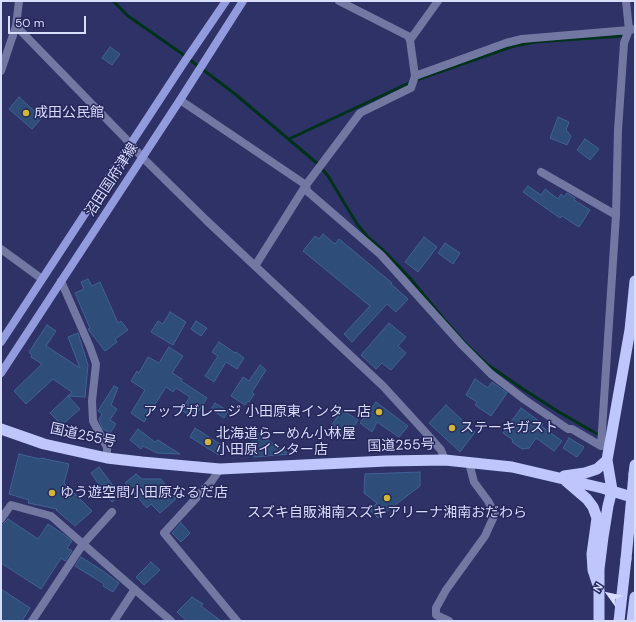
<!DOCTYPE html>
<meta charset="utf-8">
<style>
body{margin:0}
#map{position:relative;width:636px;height:622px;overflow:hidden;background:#2f3266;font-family:"DM Sans",sans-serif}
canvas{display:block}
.frame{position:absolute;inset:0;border:2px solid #d8ddfe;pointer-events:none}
.north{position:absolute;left:588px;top:574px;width:40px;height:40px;-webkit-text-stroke:3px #25275a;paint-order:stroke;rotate:303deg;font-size:11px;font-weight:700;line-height:16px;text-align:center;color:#d8ddfe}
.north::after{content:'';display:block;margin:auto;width:14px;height:18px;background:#d8ddfe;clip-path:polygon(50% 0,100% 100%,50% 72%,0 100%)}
.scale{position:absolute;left:8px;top:16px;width:78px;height:18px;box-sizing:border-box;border:2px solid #d8ddfe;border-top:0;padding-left:5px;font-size:12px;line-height:14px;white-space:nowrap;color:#d8ddfe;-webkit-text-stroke:3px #25275a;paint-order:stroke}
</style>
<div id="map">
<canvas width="636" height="622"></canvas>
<div class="frame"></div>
<div class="north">N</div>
<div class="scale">50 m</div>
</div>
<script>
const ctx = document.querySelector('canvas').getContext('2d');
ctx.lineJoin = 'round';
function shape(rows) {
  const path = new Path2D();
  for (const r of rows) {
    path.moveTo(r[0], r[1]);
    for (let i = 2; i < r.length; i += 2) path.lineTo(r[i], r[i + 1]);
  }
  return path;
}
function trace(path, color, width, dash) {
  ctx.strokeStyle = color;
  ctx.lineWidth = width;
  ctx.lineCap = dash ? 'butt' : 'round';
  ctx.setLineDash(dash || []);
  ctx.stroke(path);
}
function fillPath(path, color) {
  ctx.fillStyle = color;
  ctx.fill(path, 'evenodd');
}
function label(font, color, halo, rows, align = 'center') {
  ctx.font = font + ' "DM Sans","Noto Sans JP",sans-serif';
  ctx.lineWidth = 3;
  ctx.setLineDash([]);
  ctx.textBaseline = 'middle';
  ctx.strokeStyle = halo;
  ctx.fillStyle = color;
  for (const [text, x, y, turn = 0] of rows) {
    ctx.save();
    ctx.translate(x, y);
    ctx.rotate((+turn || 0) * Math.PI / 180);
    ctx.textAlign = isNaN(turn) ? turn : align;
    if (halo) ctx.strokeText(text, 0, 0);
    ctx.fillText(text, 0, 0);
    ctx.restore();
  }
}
const stream = shape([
 [113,1,128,16,181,53,235,94,318,164,328,176,357,224,367,236,384,251,410,278,442,317,466,344,488,365,523,389,559,412,599,435],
 [416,80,514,46,535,42,622,36],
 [289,139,411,82]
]);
const building = shape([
 [110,47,120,54,112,65,102,58,110,47],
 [19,97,42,118,32,129,9,109,19,97],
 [558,117,569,122,566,130,571,136,567,145,550,138,558,117],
 [585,139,599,149,590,160,577,150,585,139],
 [528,186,541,195,545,189,558,199,561,194,564,197,567,193,575,198,574,200,590,210,579,227,562,216,560,218,523,192,528,186],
 [323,234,335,244,339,239,392,283,391,284,408,299,396,312,387,304,352,342,344,334,370,306,303,251,315,236,319,239,323,234],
 [424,237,437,247,418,272,405,262,424,237],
 [445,243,460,253,453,264,438,253,445,243],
 [88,279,92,286,100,282,118,323,121,321,128,330,115,339,117,342,105,351,88,329,90,328,75,293,84,289,81,282,88,279],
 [170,312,186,322,173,345,151,332,158,321,163,324,170,312],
 [196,321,207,328,201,336,191,329,196,321],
 [389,323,406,337,398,346,406,353,391,370,382,363,376,369,361,355,389,323],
 [47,325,56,331,46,346,80,368,68,337,78,333,88,365,85,397,68,396,72,392,53,379,26,404,14,391,42,364,31,357,32,355,29,352,47,325],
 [219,342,235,353,236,352,244,358,237,369,226,362,214,382,205,376,218,356,212,352,219,342],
 [169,347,183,356,172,373,182,379,181,381,207,398,194,418,181,410,190,397,176,388,173,392,166,387,144,422,131,413,145,390,131,381,137,371,139,373,148,357,159,363,169,347],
 [260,365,266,370,252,392,254,394,249,402,248,401,245,405,231,396,243,377,249,381,260,365],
 [475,379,488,388,492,382,507,393,491,416,475,405,477,402,466,395,475,379],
 [114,386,118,388,111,405,117,409,110,420,116,424,110,433,103,429,99,420,102,414,98,411,114,386],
 [68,396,80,409,62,425,50,413,68,396],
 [376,402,408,426,399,437,377,422,372,432,360,423,376,402],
 [215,403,228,411,224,418,211,409,215,403],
 [446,405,475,432,460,452,429,423,446,405],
 [521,408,543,424,541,426,562,441,554,451,536,438,529,448,522,449,512,442,513,440,503,433,521,408],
 [342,410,358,420,346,440,329,429,342,410],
 [195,428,226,448,220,456,190,437,195,428],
 [138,429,155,442,158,440,180,454,157,453,143,446,141,449,130,440,138,429],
 [257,433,289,454,255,457,246,452,257,433],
 [569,438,584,447,577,457,563,448,569,438],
 [19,454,40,459,41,458,69,464,64,483,92,511,75,526,56,510,57,509,28,503,29,500,9,494,19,454],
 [99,467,120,495,112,502,102,490,103,490,91,473,99,467],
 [420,472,420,486,378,518,370,510,377,503,364,493,365,474,420,472],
 [136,474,142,479,161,479,176,499,160,513,151,504,147,508,125,483,136,474],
 [8,519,38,539,48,524,63,534,72,541,67,548,72,551,65,561,61,558,41,589,1,563,1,526,8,519],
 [181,523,190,533,181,542,172,533,181,523],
 [81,557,103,571,119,583,113,592,103,586,104,584,75,566,81,557],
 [151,562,160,570,144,585,136,577,151,562],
 [1,589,30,608,22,621,1,621,1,589],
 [192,597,203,604,201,606,221,621,187,621,177,612,192,597]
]);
const minor = shape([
 [19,1,16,26,125,138,142,157,206,220,383,386,426,433,441,450,445,460],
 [339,1,408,36,410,40],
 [1,71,16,26],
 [415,76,506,43,522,39,629,30,635,29],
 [180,100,306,185,307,191,381,255,462,345,491,374,525,400,568,429,572,429,601,446,616,215,618,130,624,43,629,30,626,1],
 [541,172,616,215],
 [1,249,42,279],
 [255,266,306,185,360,113,411,88,415,76,410,40,438,1],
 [61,281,90,347,96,364,92,401,93,421,107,447,107,458],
 [220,469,211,482,164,533,237,621],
 [1,519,11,505,51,516,171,621],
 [32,621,83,544,112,512],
 [114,621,135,589],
 [449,621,436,615,436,608,446,590,485,536,495,514,488,501,474,482,469,463]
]);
const secondary = shape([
 [1,342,183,64,226,1],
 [1,373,180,100,243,1]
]);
const trunk = shape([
 [1,429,44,444,107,458,142,462,220,469,386,461,445,460,512,467,602,488,635,498],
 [634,474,635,465],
 [564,476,585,473,597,469,607,460],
 [566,481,587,499,593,507,597,518,592,554,593,570,599,588,599,621],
 [599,588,599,569,603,537,608,506,612,490,607,460,630,330,635,281],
 [619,621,626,559],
 [632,621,635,597]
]);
const trunkBridge = shape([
 [626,559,634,474]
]);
const markers = [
 [26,113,4,"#d0b736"],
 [379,412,4,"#d0b736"],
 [452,428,4,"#d0b736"],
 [208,442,4,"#d0b736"],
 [52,493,4,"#d0b736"],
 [387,498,4,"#d0b736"]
];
const poiNames = [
 ["成田公民館",34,113],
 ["アップガレージ 小田原東インター店",371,412,"right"],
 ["ステーキガスト",460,428],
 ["北海道らーめん小林屋",216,434],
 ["小田原インター店",216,450],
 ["ゆう遊空間小田原なるだ店",60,493],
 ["スズキ自販湘南スズキアリーナ湘南おだわら",387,513,"center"]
];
const streetNames = [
 ["沼田国府津線",112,180,-57],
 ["国道255号",83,436,12],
 ["国道255号",401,446,-2]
];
trace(stream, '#00321b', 3);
fillPath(building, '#2f4d79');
trace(building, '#406294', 1);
trace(minor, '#7278a2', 8);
trace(secondary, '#929bdd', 8);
trace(trunk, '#bec6fc', 11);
trace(trunkBridge, '#bec6fc', 11);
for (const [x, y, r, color] of markers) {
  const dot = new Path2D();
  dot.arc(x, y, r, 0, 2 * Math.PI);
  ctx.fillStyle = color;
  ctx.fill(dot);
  trace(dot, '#25275a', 1.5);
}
label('14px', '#d8ddfe', '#25275a', poiNames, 'left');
label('14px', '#d8ddfe', '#25275a', streetNames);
</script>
